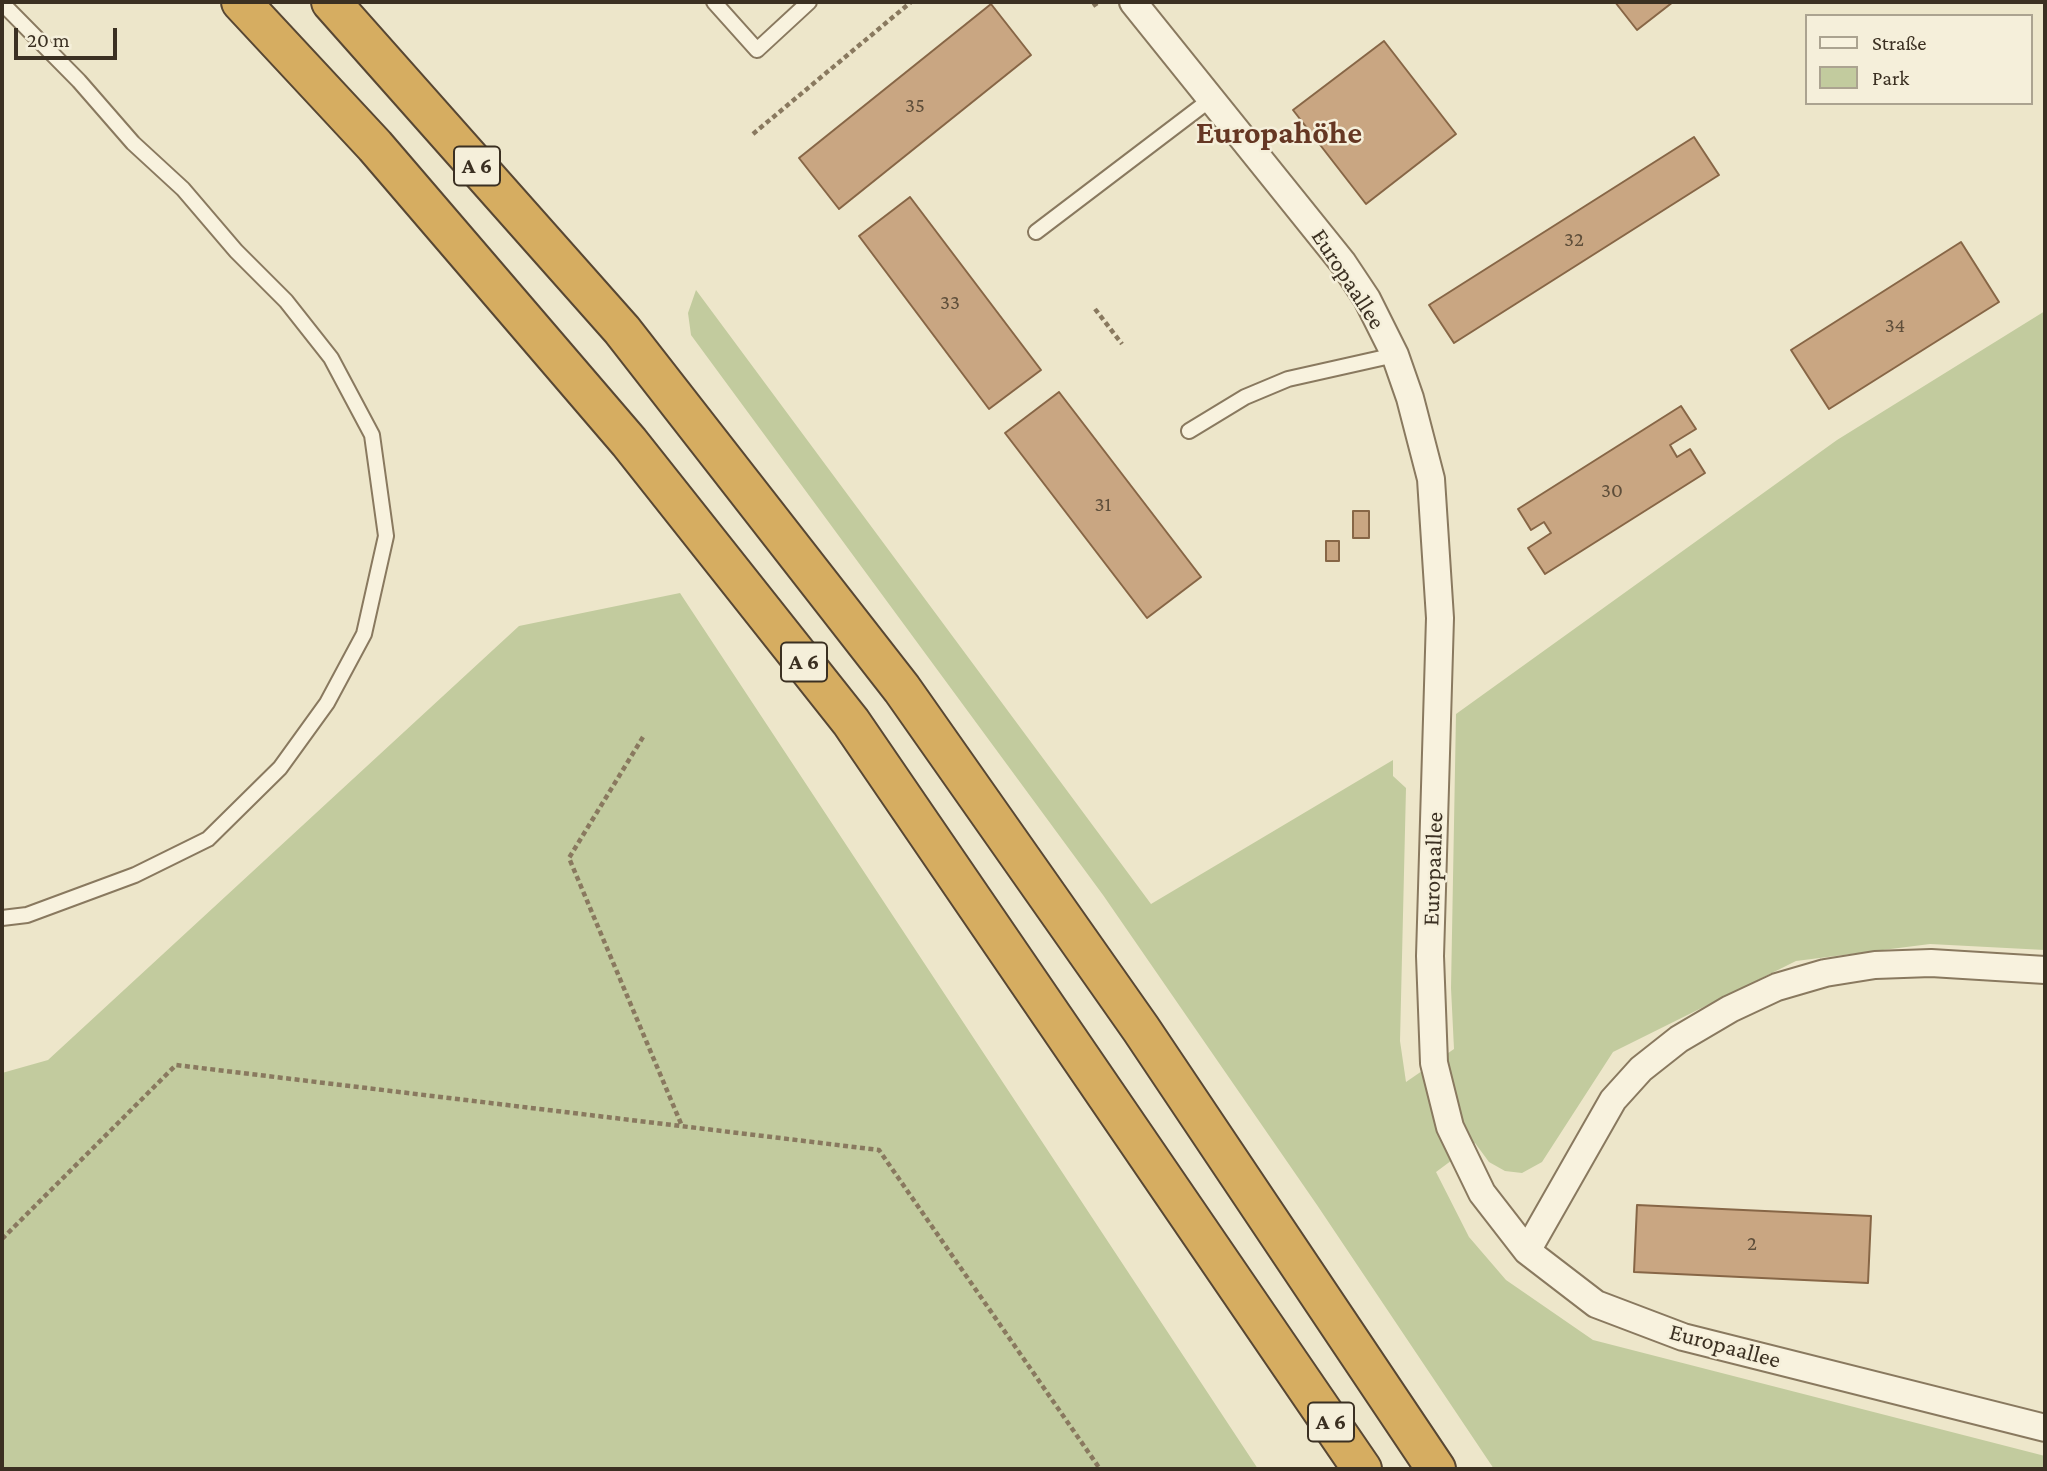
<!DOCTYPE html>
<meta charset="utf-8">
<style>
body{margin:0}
#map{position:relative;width:2047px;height:1471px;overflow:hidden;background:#ede6ca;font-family:"Crimson Pro",serif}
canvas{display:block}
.frame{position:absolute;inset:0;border:4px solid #3b3022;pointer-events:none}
.legend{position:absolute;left:1805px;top:14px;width:228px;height:91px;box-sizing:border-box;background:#f5efda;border:2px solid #aba390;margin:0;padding:9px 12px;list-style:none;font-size:21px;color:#3b3022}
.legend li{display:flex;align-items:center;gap:14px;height:35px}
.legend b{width:35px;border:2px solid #aba390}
.scale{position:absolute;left:14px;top:28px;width:103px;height:32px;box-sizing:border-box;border:4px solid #3b3022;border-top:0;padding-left:9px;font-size:21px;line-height:24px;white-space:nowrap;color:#3b3022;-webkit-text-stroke:5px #f5efda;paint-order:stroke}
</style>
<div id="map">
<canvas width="2047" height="1471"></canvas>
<div class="frame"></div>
<ul class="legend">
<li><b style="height:9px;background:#f8f2de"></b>Straße</li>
<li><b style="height:19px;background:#c2cb9e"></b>Park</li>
</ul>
<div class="scale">20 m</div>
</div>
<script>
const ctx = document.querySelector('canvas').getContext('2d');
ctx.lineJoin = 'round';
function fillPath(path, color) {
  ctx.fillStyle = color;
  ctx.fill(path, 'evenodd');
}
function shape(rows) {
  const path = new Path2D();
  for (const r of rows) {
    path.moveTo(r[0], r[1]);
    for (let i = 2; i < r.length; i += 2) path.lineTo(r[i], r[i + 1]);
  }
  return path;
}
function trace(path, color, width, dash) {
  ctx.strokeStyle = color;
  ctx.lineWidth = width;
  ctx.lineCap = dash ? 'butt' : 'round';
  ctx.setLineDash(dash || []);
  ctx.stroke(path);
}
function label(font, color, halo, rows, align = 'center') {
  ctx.font = font + ' "Crimson Pro",serif';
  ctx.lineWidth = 5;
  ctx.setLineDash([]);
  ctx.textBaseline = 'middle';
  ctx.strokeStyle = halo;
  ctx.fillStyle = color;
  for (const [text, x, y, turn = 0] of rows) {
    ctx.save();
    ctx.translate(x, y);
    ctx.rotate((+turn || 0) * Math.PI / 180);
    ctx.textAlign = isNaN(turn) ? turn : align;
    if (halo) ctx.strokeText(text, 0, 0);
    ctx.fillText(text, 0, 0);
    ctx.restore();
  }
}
const green = shape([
 [696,290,1151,904,1393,760,1393,776,1406,788,1400,1041,1406,1082,1454,1049,1451,988,1456,714,1837,440,2045,311,2045,950,1930,944,1796,961,1613,1052,1542,1162,1522,1173,1505,1171,1489,1162,1475,1143,1436,1172,1469,1237,1506,1280,1593,1340,2045,1456,2045,1469,1494,1469,1317,1205,1103,895,691,335,688,313],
 [680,593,1258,1469,2,1469,2,1073,48,1060,519,626]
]);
const building = shape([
 [1615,2,1673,2,1637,30,1615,2],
 [991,4,1031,55,839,209,799,158,991,4],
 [1384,41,1456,134,1366,204,1293,110,1384,41],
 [1694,137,1719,175,1454,343,1429,305,1694,137],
 [910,197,1041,370,989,409,859,236,910,197],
 [1961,242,1999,302,1829,409,1791,350,1961,242],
 [1059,392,1201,577,1147,618,1005,433,1059,392],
 [1681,406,1696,429,1670,445,1677,457,1690,449,1705,473,1545,574,1528,548,1551,533,1544,522,1531,530,1518,509,1681,406],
 [1353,511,1369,511,1369,538,1353,538,1353,511],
 [1326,541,1339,541,1339,561,1326,561,1326,541],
 [1637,1205,1871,1216,1868,1283,1634,1272,1637,1205]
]);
const path = shape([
 [1093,6,1099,2],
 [753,134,911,2],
 [1095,309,1122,344],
 [643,737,569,858,682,1126],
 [2,1239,176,1065,879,1150,1100,1469]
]);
const lane = shape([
 [714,2,757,50,809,2],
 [2,3,79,81,133,143,183,189,236,251,286,301,331,358,372,435,386,536,364,634,327,703,280,768,208,839,135,875,27,915,2,918],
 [1036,232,1211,99],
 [1189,431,1245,397,1288,379,1395,355]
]);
const street = shape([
 [1133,2,1343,263,1367,299,1395,355,1410,398,1431,479,1440,618,1430,956,1434,1063,1450,1127,1482,1193,1527,1251,1596,1304,1683,1337,2045,1428],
 [1527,1251,1613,1100,1641,1069,1679,1039,1730,1009,1777,987,1825,973,1875,965,1931,963,2045,970]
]);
const highway = shape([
 [241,2,375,146,629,442,851,722,1362,1469],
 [331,2,622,330,902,689,1141,1029,1436,1469]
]);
const numberNames = [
 ["35",915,106],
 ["32",1574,240],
 ["33",950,303],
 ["34",1895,326],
 ["30",1612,491],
 ["31",1103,505],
 ["2",1752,1244]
];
const shields = [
 [477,166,46],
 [804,662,46],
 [1331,1422,46]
];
const shieldNames = [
 ["A 6",477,166],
 ["A 6",804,662],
 ["A 6",1331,1422]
];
const streetNames = [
 ["Europaallee",1348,279,57],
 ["Europaallee",1433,869,-88],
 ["Europaallee",1725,1346,15]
];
const districtNames = [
 ["Europahöhe",1279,133]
];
fillPath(green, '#c2cb9e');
fillPath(building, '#c9a682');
trace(building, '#876646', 2);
trace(lane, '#89795f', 18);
trace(street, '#89795f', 30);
trace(highway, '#584733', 42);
trace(path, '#89795f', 4.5, [5, 3.5]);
trace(lane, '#f8f2de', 14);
trace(street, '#f8f2de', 26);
trace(highway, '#d6ad61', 38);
label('21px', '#5e4e3a', null, numberNames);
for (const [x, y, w] of shields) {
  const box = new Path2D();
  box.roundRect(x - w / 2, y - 19.5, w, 39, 5);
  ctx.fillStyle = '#f5efda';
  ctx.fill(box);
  trace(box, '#3b3022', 2);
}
label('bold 23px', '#3b3022', null, shieldNames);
label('24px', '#3b3022', '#f5efda', streetNames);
label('bold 32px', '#653723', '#f5efda', districtNames);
</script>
